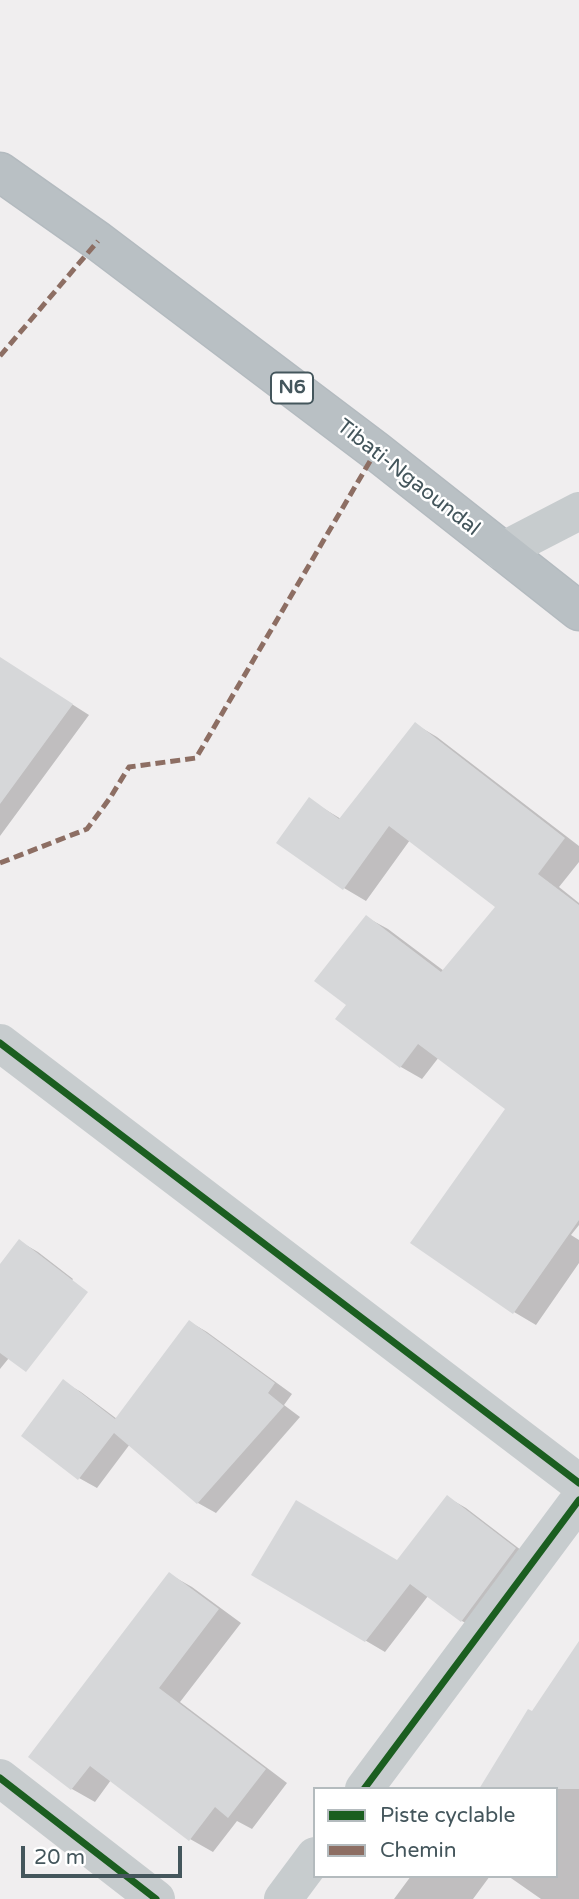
<!DOCTYPE html>
<style>
body{margin:0}
#map{position:relative;width:579px;height:1899px;overflow:hidden;background:#f0eeef;font-family:"Varela Round",sans-serif}
canvas{display:block}
.legend{position:absolute;left:313px;top:1787px;width:245px;height:91px;box-sizing:border-box;background:#fff;border:2px solid #b4bbbe;margin:0;padding:9px 12px;list-style:none;font-size:21px;color:#44565c}
.legend li{display:flex;align-items:center;gap:14px;height:35px}
.legend b{width:35px;border:2px solid #b4bbbe}
.scale{position:absolute;left:21px;top:1846px;width:161px;height:32px;box-sizing:border-box;border:4px solid #44565c;border-top:0;padding-left:9px;font-size:21px;line-height:24px;white-space:nowrap;color:#44565c;-webkit-text-stroke:5px #fff;paint-order:stroke}
</style>
<div id="map">
<canvas width="579" height="1899"></canvas>
<ul class="legend">
<li><b style="height:9px;background:#1b5e20"></b>Piste cyclable</li>
<li><b style="height:9px;background:#8d6e63"></b>Chemin</li>
</ul>
<div class="scale">20 m</div>
</div>
<script>
const ctx = document.querySelector('canvas').getContext('2d');
ctx.lineJoin = 'round';
function fillPath(path, color) {
  ctx.fillStyle = color;
  ctx.fill(path, 'evenodd');
}
function shape(rows) {
  const path = new Path2D();
  for (const r of rows) {
    path.moveTo(r[0], r[1]);
    for (let i = 2; i < r.length; i += 2) path.lineTo(r[i], r[i + 1]);
  }
  return path;
}
function trace(path, color, width, dash) {
  ctx.strokeStyle = color;
  ctx.lineWidth = width;
  ctx.lineCap = dash ? 'butt' : 'round';
  ctx.setLineDash(dash || []);
  ctx.stroke(path);
}
function label(font, color, halo, rows, align = 'center') {
  ctx.font = font + ' "Varela Round",sans-serif';
  ctx.lineWidth = 5;
  ctx.setLineDash([]);
  ctx.textBaseline = 'middle';
  ctx.strokeStyle = halo;
  ctx.fillStyle = color;
  for (const [text, x, y, turn = 0] of rows) {
    ctx.save();
    ctx.translate(x, y);
    ctx.rotate((+turn || 0) * Math.PI / 180);
    ctx.textAlign = isNaN(turn) ? turn : align;
    if (halo) ctx.strokeText(text, 0, 0);
    ctx.fillText(text, 0, 0);
    ctx.restore();
  }
}
const shadow = shape([
 [0,665,23,673,89,715,0,836],
 [415,724,437,737,579,846,579,862,559,887,579,903,579,1225,571,1235,579,1240,579,1263,536,1325,514,1312,508,1108,439,1057,422,1079,401,1067,349,1005,366,917,388,929,444,971,498,907,410,840,366,901,344,888,310,800,341,819],
 [19,1241,38,1252,73,1279,0,1369,0,1267],
 [190,1322,207,1332,292,1394,284,1405,300,1417,216,1513,198,1503,130,1444,97,1488,79,1478,64,1382,81,1392,117,1419],
 [447,1497,466,1508,534,1560,481,1632,462,1621,428,1596,385,1652,254,1575,397,1562],
 [169,1574,192,1587,241,1623,180,1702,287,1783,252,1829,237,1821,213,1852,190,1839,111,1780,95,1802,72,1789,30,1757],
 [579,1644,579,1899,541,1899,508,1876,556,1876,556,1789,532,1714],
 [411,1876,490,1876,473,1899,394,1899]
]);
const building = shape([
 [0,657,73,704,0,804],
 [415,722,565,838,538,874,579,905,579,1220,513,1314,410,1243,505,1109,418,1044,400,1068,335,1019,346,1005,314,981,366,915,441,972,495,907,389,826,343,890,276,843,309,797,339,819],
 [19,1239,88,1292,26,1372,0,1353,0,1264],
 [189,1320,275,1383,268,1393,284,1406,197,1504,114,1433,78,1480,21,1436,63,1379,115,1419],
 [447,1495,516,1548,461,1622,410,1584,365,1642,251,1575,296,1500,397,1560],
 [169,1572,219,1609,159,1688,266,1769,228,1818,215,1807,189,1841,90,1766,71,1790,28,1757],
 [579,1641,579,1789,479,1789,528,1709,532,1711]
]);
const street = shape([
 [502,551,579,511],
 [0,1043,579,1483],
 [0,1778,156,1899],
 [364,1789,579,1500],
 [283,1899,315,1856]
]);
const highway = shape([
 [0,172,98,241,376,451,579,611]
]);
const quiet = shape([
 [0,356,98,241],
 [0,863,87,829,110,798,129,767,196,758,376,451]
]);
const cycleway = shape([
 [0,1043,579,1483],
 [0,1778,156,1899],
 [364,1789,579,1500]
]);
const shields = [
 [292,388,42]
];
const shieldNames = [
 ["N6",292,388]
];
const streetNames = [
 ["Tibati-Ngaoundal",408,478,38]
];
fillPath(shadow, '#0003');
fillPath(building, '#d6d7d9');
trace(highway, '#b3babf', 41);
trace(street, '#c7ccce', 38);
trace(highway, '#b9c0c4', 38);
trace(quiet, '#8d6e63', 5, [10, 5]);
trace(cycleway, '#1b5e20', 7);
for (const [x, y, w] of shields) {
  const box = new Path2D();
  box.roundRect(x - w / 2, y - 15.5, w, 31, 5);
  ctx.fillStyle = '#fff';
  ctx.fill(box);
  trace(box, '#44565c', 2);
}
label('bold 19px', '#44565c', null, shieldNames);
label('21px', '#44565c', '#fff', streetNames);
</script>
